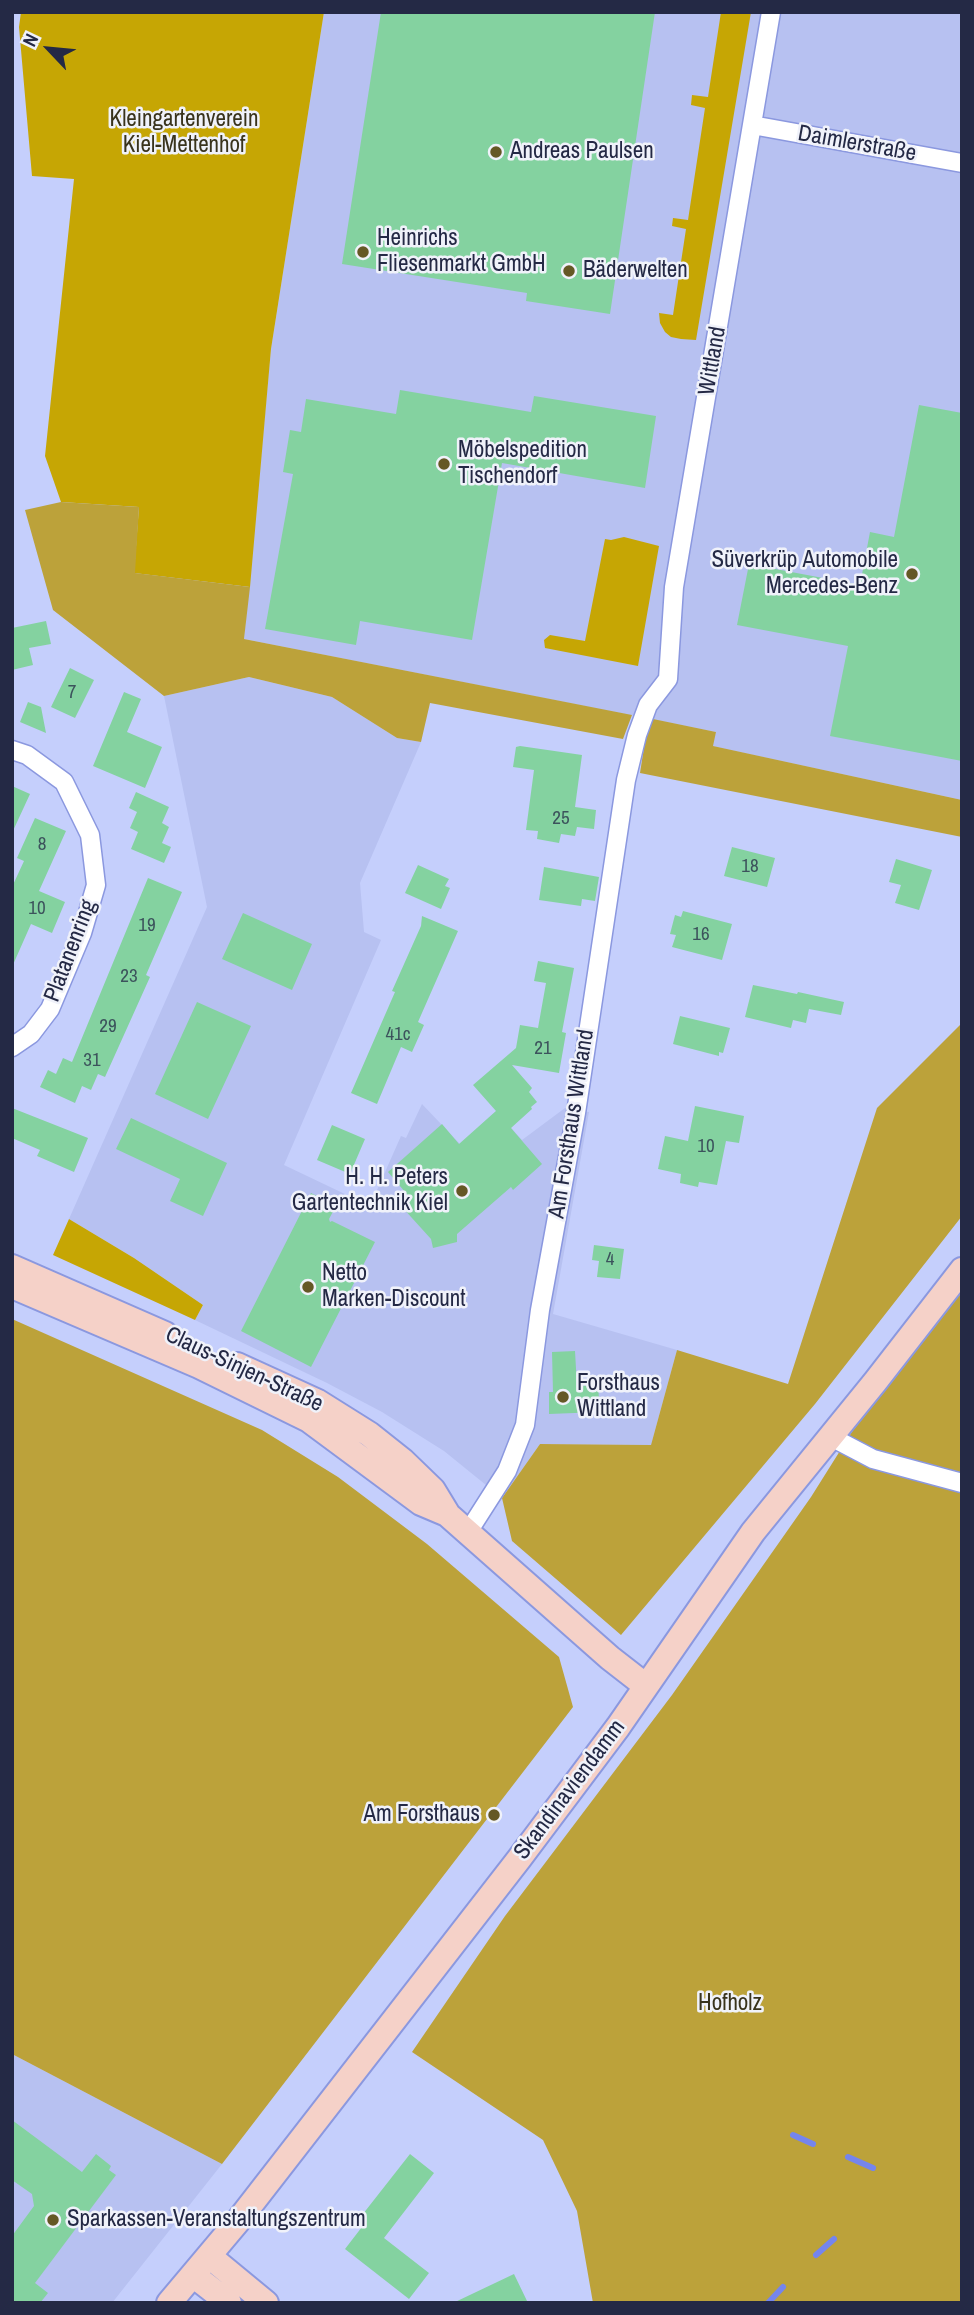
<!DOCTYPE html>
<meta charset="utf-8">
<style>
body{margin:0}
#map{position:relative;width:974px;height:2315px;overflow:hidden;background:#c5cffc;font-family:"Archivo Narrow",sans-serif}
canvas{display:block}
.frame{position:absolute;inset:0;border:14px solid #242945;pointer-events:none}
.north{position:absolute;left:14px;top:14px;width:70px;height:70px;-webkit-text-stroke:5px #f0f2fa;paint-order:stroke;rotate:296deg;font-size:19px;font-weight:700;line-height:28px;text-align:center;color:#242945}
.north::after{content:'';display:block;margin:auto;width:24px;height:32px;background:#242945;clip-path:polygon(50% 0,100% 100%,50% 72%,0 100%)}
</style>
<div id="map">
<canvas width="974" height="2315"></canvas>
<div class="frame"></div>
<div class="north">N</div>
</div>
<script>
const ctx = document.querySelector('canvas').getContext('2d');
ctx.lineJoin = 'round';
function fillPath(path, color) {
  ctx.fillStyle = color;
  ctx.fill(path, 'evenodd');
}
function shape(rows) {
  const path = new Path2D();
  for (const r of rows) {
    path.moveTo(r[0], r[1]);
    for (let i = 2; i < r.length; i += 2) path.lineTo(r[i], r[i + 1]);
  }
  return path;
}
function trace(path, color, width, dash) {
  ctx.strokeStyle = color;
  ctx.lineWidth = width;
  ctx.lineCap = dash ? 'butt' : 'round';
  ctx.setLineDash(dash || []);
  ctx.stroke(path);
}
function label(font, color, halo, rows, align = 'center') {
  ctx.font = font + ' "Archivo Narrow",sans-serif';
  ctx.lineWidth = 5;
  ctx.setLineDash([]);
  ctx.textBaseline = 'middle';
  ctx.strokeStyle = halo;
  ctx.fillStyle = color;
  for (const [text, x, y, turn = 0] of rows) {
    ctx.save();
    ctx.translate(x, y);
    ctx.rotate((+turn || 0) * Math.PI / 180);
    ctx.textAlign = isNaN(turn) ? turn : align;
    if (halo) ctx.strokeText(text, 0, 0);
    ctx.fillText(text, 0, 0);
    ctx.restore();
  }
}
const built = shape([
 [324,12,962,12,962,800,712,746,716,732,244,639,271,349],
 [249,677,332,697,397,738,421,742,360,883,364,932,381,940,284,1165,370,1206,401,1136,406,1138,422,1104,460,1144,496,1111,522,1140,565,1108,589,1112,553,1314,677,1350,651,1445,540,1444,502,1498,444,1451,382,1412,327,1383,195,1320,203,1305,134,1258,69,1219,207,907,164,696],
 [12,2054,222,2164,112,2303,12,2303]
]);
const green = shape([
 [21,12,324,12,271,349,250,587,134,573,139,507,61,502,45,456,74,179,32,176,19,27],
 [721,12,751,12,696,340,681,339,671,337,665,332,660,323,659,313,673,315,686,229,672,226,673,218,688,220,705,108,691,105,692,95,708,97],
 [624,537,659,546,638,666,545,648,544,640,550,635,585,641,605,539,611,540],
 [69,1219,134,1258,203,1305,195,1320,53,1255]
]);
const forest = shape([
 [61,502,139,507,135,573,250,587,244,639,632,715,623,739,430,703,421,742,397,738,332,697,249,677,164,696,53,610,25,510],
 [653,719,716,732,713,746,962,800,962,837,640,773,645,741],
 [962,1023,962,1216,815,1404,621,1635,512,1541,502,1498,540,1444,651,1445,677,1350,788,1384,877,1108],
 [962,1286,962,2303,593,2303,577,2211,543,2140,412,2052,505,1916,672,1695,811,1497,882,1384],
 [12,1319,262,1430,338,1477,427,1544,559,1657,573,1707,222,2164,12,2054]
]);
const stream = shape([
 [793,2135,813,2144],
 [848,2157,873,2168],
 [816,2255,834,2239],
 [768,2303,783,2287]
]);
const building = shape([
 [381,12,655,12,610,314,526,301,527,293,342,264],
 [400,390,531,412,534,396,656,416,645,488,502,463,472,640,360,621,356,645,265,629,293,474,283,472,290,430,301,432,306,399,396,414],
 [919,405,962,413,962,761,830,736,848,646,737,625,749,564,860,585,870,532,894,537],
 [46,621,51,644,29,648,33,665,12,670,12,628],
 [70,668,94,680,75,718,51,707],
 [124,692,141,699,127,732,162,747,145,788,93,766],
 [28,702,41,707,46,733,20,722],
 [520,746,582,755,575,807,596,810,594,829,577,827,575,836,561,834,559,843,537,839,538,831,526,830,534,770,513,767,516,747],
 [12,786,30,794,12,833],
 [136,792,169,807,162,823,169,827,162,843,171,847,164,863,131,849,138,832,130,828,137,812,129,808],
 [35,818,66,831,39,891,65,902,52,933,31,924,12,967,12,887,24,861,17,858],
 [732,847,775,858,767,887,724,876],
 [896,859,932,870,919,910,895,903,901,885,889,882],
 [418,865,449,879,445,886,450,888,441,909,405,893],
 [544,867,599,877,595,901,582,899,581,906,539,900],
 [148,878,182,892,146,975,150,977,105,1077,98,1074,91,1090,82,1086,75,1103,40,1087,48,1070,56,1074,63,1058,72,1062],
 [683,911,732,924,722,960,672,947,676,935,670,934,675,915,681,917],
 [243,913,312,944,292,990,222,959],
 [422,916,458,931,418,1022,424,1025,412,1052,401,1047,377,1104,351,1093,395,992,392,991,421,926],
 [538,961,574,968,562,1032,566,1033,559,1073,512,1065,532,1088,529,1092,537,1102,531,1107,532,1109,511,1128,542,1164,513,1190,511,1187,457,1234,457,1242,433,1248,431,1239,402,1207,411,1199,388,1172,442,1124,459,1144,496,1111,473,1085,516,1048,520,1025,538,1028,546,983,534,981],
 [753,985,797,994,798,992,844,1002,841,1015,809,1009,806,1023,793,1020,791,1028,745,1017],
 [197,1002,251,1026,208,1119,155,1094],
 [680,1016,730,1028,723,1053,719,1052,719,1056,673,1044],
 [695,1106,744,1116,739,1143,726,1141,717,1185,699,1182,698,1187,680,1183,681,1174,658,1169,665,1136,688,1141],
 [12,1108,88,1138,74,1172,37,1156,40,1150,12,1138],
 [131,1118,227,1163,203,1216,170,1201,180,1179,116,1149],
 [332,1125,365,1139,350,1174,317,1160],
 [311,1193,336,1206,329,1219,330,1222,332,1221,375,1242,311,1367,241,1331],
 [594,1245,624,1249,620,1279,597,1277,599,1261,592,1260],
 [575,1351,577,1386,598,1385,600,1412,549,1414,549,1392,553,1392,552,1352],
 [12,2120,82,2172,96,2154,111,2166,109,2170,116,2175,35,2283,48,2293,40,2303,12,2303,12,2236,34,2206,32,2194,12,2180],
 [410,2154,434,2173,384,2238,429,2273,409,2299,345,2249,365,2223,359,2219],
 [514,2274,528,2303,453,2303]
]);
const street = shape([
 [752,125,962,163],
 [12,750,27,755,64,782,90,835,96,885,82,933,50,1009,31,1034,12,1047],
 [831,1437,873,1459,962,1483],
 [468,1532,507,1471,525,1425,540,1310,576,1113,626,780,637,735,648,705,668,679,674,587,771,12]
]);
const secondary = shape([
 [12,1267,165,1334],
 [12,1286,199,1366,309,1420,421,1503,447,1514,610,1658,646,1686],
 [237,1365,318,1402,369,1434,403,1461,433,1490,447,1513],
 [209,2256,266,2303],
 [193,2275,229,2303],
 [169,2303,238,2221,519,1859,618,1727,753,1532,875,1382,962,1270]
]);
const markers = [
 [496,152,7,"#655825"],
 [363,252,7,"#655825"],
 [569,271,7,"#655825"],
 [444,464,7,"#655825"],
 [912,574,7,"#655825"],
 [462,1191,7,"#655825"],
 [308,1287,7,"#655825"],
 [563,1397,7,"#655825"],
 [494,1815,7,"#655825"],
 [53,2220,7,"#655825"]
];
const numberNames = [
 ["7",72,693],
 ["25",561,819],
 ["8",42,845],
 ["18",750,867],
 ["10",37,909],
 ["19",147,926],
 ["16",701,935],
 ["23",129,977],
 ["29",108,1027],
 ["41c",398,1035],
 ["21",543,1049],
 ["31",92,1061],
 ["10",706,1147],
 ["4",610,1260]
];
const parkNames = [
 ["Kleingartenverein",184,120],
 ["Kiel-Mettenhof",184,146],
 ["Hofholz",730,2004]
];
const streetNames = [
 ["Daimlerstraße",857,144,10],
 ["Wittland",713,361,-80],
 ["Platanenring",71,951,-69],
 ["Am Forsthaus Wittland",572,1124,-81],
 ["Claus-Sinjen-Straße",244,1370,25],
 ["Skandinaviendamm",570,1790,-53]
];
const poiNames = [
 ["Andreas Paulsen",510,152],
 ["Heinrichs",377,239],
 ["Fliesenmarkt GmbH",377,265],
 ["Bäderwelten",583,271],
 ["Möbelspedition",458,451],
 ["Tischendorf",458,477],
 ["Süverkrüp Automobile",898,561,"right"],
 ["Mercedes-Benz",898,587,"right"],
 ["H. H. Peters",448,1178,"right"],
 ["Gartentechnik Kiel",448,1204,"right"],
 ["Netto",322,1274],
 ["Marken-Discount",322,1300],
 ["Forsthaus",577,1384],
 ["Wittland",577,1410],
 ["Am Forsthaus",480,1815,"right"],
 ["Sparkassen-Veranstaltungszentrum",67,2220]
];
fillPath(built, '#b7c1f1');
fillPath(green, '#c6a604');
fillPath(forest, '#bca23a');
trace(stream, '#7585ed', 6);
fillPath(building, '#84d2a0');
trace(street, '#8b98df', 21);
trace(secondary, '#8b98df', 28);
trace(street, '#fff', 18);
trace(secondary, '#f5d1c8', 24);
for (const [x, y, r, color] of markers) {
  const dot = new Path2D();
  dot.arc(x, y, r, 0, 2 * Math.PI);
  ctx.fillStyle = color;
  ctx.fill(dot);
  trace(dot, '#f0f2fa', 2.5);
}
label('19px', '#3c535c', null, numberNames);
label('23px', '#39331c', '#f0f2fa', parkNames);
label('23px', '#242945', '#f0f2fa', streetNames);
label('23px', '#242945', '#f0f2fa', poiNames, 'left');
</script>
